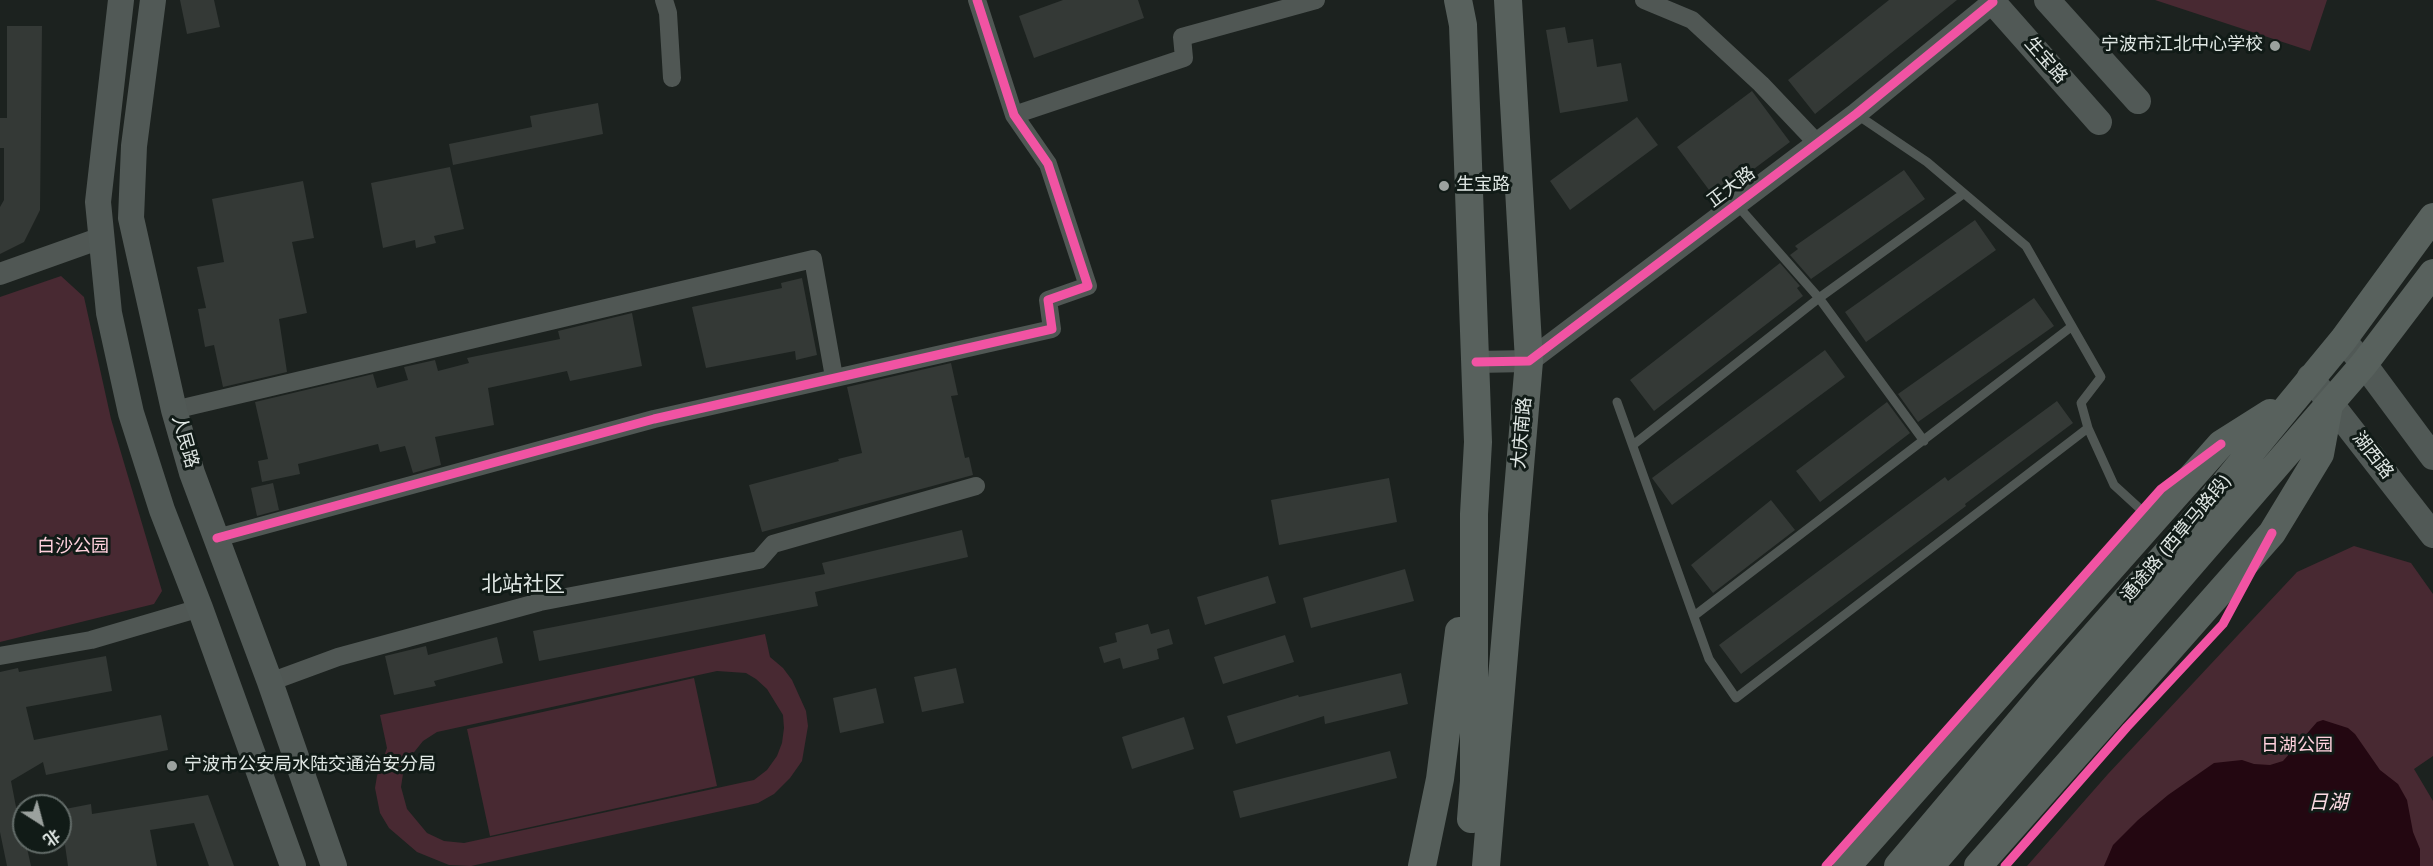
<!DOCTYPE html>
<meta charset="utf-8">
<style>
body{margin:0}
#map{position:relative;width:2433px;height:866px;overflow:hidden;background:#1c221f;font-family:"Nunito Sans","Noto Sans SC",sans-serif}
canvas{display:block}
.north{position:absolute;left:12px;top:794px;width:60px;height:60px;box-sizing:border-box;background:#111b17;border:2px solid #636c69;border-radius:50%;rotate:144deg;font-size:16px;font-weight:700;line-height:24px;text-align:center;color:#dfe6e3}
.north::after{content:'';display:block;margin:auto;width:21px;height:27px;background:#9ba19e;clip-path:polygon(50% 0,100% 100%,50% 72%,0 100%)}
</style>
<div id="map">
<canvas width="2433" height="866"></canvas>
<div class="north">北</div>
</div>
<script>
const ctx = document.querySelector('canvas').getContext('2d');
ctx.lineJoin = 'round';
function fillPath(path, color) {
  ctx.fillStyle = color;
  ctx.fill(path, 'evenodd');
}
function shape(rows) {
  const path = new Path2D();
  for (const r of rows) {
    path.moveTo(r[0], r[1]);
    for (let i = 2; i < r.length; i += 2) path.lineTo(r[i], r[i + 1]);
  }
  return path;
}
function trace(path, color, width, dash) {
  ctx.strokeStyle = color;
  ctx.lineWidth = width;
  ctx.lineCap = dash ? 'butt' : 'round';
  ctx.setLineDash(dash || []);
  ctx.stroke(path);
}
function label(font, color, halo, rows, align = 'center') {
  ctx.font = font + ' "Nunito Sans","Noto Sans SC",sans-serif';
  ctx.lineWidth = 6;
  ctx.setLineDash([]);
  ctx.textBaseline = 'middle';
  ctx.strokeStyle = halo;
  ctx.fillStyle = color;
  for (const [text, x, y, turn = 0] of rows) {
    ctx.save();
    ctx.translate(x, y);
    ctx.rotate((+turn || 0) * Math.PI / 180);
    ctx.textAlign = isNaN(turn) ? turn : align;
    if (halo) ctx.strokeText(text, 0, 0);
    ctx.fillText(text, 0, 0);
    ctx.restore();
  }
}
const green = shape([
 [2155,0,2327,0,2310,51],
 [61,276,84,297,111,419,162,591,154,604,0,642,0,297],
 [2354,546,2411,563,2433,594,2433,756,2414,769,2433,801,2433,866,2027,866,2108,774,2297,572],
 [765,634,770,657,783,668,792,680,806,711,808,726,802,761,790,778,774,794,758,803,471,866,449,865,417,852,389,828,380,813,375,788,377,776,387,748,380,715],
 [717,671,746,673,756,679,767,689,783,715,784,728,782,743,777,756,767,770,754,780,464,843,444,841,427,833,407,809,401,787,403,774,411,756,423,741,437,732],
 [694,678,717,786,490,836,467,729]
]);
const water = shape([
 [2323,720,2348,728,2355,734,2380,770,2398,784,2407,800,2413,832,2420,849,2420,866,2104,866,2113,845,2138,820,2168,795,2214,763,2242,760,2254,764,2270,765,2283,761,2317,722]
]);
const building = shape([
 [180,0,214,0,220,27,187,34],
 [1063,0,1138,0,1144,18,1034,58,1019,16],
 [1889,0,1957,0,1815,114,1788,80],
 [7,26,42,26,40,210,24,242,0,254,0,207,4,200,4,148,0,148,0,118,7,118],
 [1565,27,1568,43,1593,39,1597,67,1621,63,1628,101,1560,113,1546,30],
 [1752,91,1790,142,1715,198,1677,147],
 [598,103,603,134,453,165,449,144,532,127,530,116],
 [1637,117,1658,145,1570,210,1550,181],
 [450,167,464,229,434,236,436,243,416,248,415,240,383,248,371,183],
 [1904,170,1925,199,1811,279,1790,255,1798,249,1795,246],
 [303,181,314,238,292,242,307,313,279,319,287,372,223,387,214,345,205,347,198,309,206,308,197,267,224,262,212,199],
 [1975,220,1996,250,1866,342,1845,312],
 [1780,263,1800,286,1797,288,1803,296,1654,411,1630,380],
 [802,278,817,355,796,360,795,351,706,368,692,307,782,288,781,283],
 [2034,298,2054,326,1918,422,1898,394],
 [632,313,642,366,570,381,567,371,488,388,494,425,435,437,441,465,413,473,405,446,380,452,378,444,298,464,300,474,262,482,258,461,268,459,255,402,373,374,377,388,408,380,404,367,435,360,438,371,469,363,467,358,560,339,558,331],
 [1825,350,1845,377,1672,505,1652,478],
 [951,363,958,395,951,396,965,458,969,457,973,475,762,532,749,485,839,461,838,459,862,453,847,387],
 [2057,401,2073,423,1965,504,1966,506,1741,674,1719,645,1945,477,1948,481],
 [1887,402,1910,433,1820,502,1796,471],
 [1389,478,1397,522,1279,545,1271,500],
 [273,483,279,510,257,516,251,488],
 [1771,500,1795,530,1713,593,1691,565],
 [962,530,968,557,815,592,818,606,539,661,533,631,825,574,822,563],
 [1405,569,1414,601,1311,628,1303,598],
 [1268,576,1276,603,1205,625,1197,597],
 [1148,624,1151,634,1169,629,1173,644,1157,649,1159,659,1123,669,1120,658,1104,663,1099,647,1117,642,1115,633],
 [1285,635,1294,662,1223,684,1214,657],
 [497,637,503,663,434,681,436,686,394,695,385,656,426,646,428,655],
 [106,656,112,691,26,707,34,740,161,715,168,750,46,775,43,762,11,781,24,848,27,848,31,866,7,866,0,832,0,672,18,668,19,672],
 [956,668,964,703,922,712,914,677],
 [1401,673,1408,704,1325,724,1324,716,1236,744,1227,716,1298,695,1299,697],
 [876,688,884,723,840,733,833,698],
 [1184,717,1194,749,1132,769,1122,737],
 [1390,751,1397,778,1240,818,1233,791],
 [208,795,234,866,209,866,194,823,150,830,157,866,68,866,60,810,91,804,92,814]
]);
const service = shape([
 [1737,205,1819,298,1924,441],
 [1617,402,1709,659,1736,698,2088,428,2081,403,2101,377,2026,246,1927,162,1856,114],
 [2088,428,2114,485,2150,518],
 [1633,445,1819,298,1963,194],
 [1694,616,2071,327]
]);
const minor = shape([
 [664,0,668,13,672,78],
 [1644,0,1692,20,1761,84,1817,143],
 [1014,115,1184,58,1182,37,1316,0],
 [174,410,813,259,834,377],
 [217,538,654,419,1052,329,1048,300,1088,286,1048,164,1014,115,977,0],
 [0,656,91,640,200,608],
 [270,682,338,657,540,602,759,560,773,544,976,486]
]);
const tertiary = shape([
 [0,274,101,238],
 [1476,362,1529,361,1856,114,1993,2]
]);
const secondary = shape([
 [121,0,98,202,109,313,131,413,162,510,200,608,293,866],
 [153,0,134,146,131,218,174,410,192,473,270,682,334,866],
 [1991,0,2099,122],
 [2047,0,2138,101],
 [2343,340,2364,364,2433,457],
 [2310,377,2433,535]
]);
const primary = shape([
 [1458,0,1463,25,1478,442,1474,514,1474,781,1471,819],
 [1422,866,1440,779,1459,631],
 [1486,866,1529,361,1508,0],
 [1847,866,2221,444,2270,413],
 [1898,866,2049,687,2175,544,2343,340,2433,217],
 [1930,866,2364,364,2433,273],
 [1978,866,2272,533,2320,454,2329,405]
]);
const cycleway = shape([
 [1476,362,1529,361,1856,114,1993,2],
 [217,538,654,419,1052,329,1048,300,1088,286,1048,164,1014,115,977,0],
 [1826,866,2161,489,2221,444],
 [2005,866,2127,727,2223,624,2272,533]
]);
const markers = [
 [2275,46,6,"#9ba19e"],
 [1444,186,6,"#9ba19e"],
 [172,766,6,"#9ba19e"]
];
const poiNames = [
 ["宁波市江北中心学校",2263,46,"right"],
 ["生宝路",1456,186],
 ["宁波市公安局水陆交通治安分局",184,766]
];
const streetNames = [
 ["生宝路",2045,61,49],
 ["正大路",1732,188,-37],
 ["大庆南路",1523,433,-85],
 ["人民路",184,442,74],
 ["湖西路",2372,456,52],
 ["通途路 (西草马路段)",2177,539,-50]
];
const parkNames = [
 ["白沙公园",73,548],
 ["日湖公园",2297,747]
];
const waterNames = [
 ["日湖",2328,804]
];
const quarterNames = [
 ["北站社区",523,586]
];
fillPath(green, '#482932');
fillPath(water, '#230711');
fillPath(building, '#343936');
trace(service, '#505754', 9);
trace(minor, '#505754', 18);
trace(tertiary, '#505754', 22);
trace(secondary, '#515956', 26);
trace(primary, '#58615d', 28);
trace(cycleway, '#f153a3', 9);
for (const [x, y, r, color] of markers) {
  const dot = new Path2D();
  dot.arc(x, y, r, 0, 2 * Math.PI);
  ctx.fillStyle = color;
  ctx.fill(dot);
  trace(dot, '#111b17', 2);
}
label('18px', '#dfe6e3', '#111b17', poiNames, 'left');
label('18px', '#dfe6e3', '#111b17', streetNames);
label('18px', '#ffd1dd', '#111b17', parkNames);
label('italic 20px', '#fadbe3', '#111b17', waterNames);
label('21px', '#dfe6e3', '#111b17', quarterNames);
</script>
